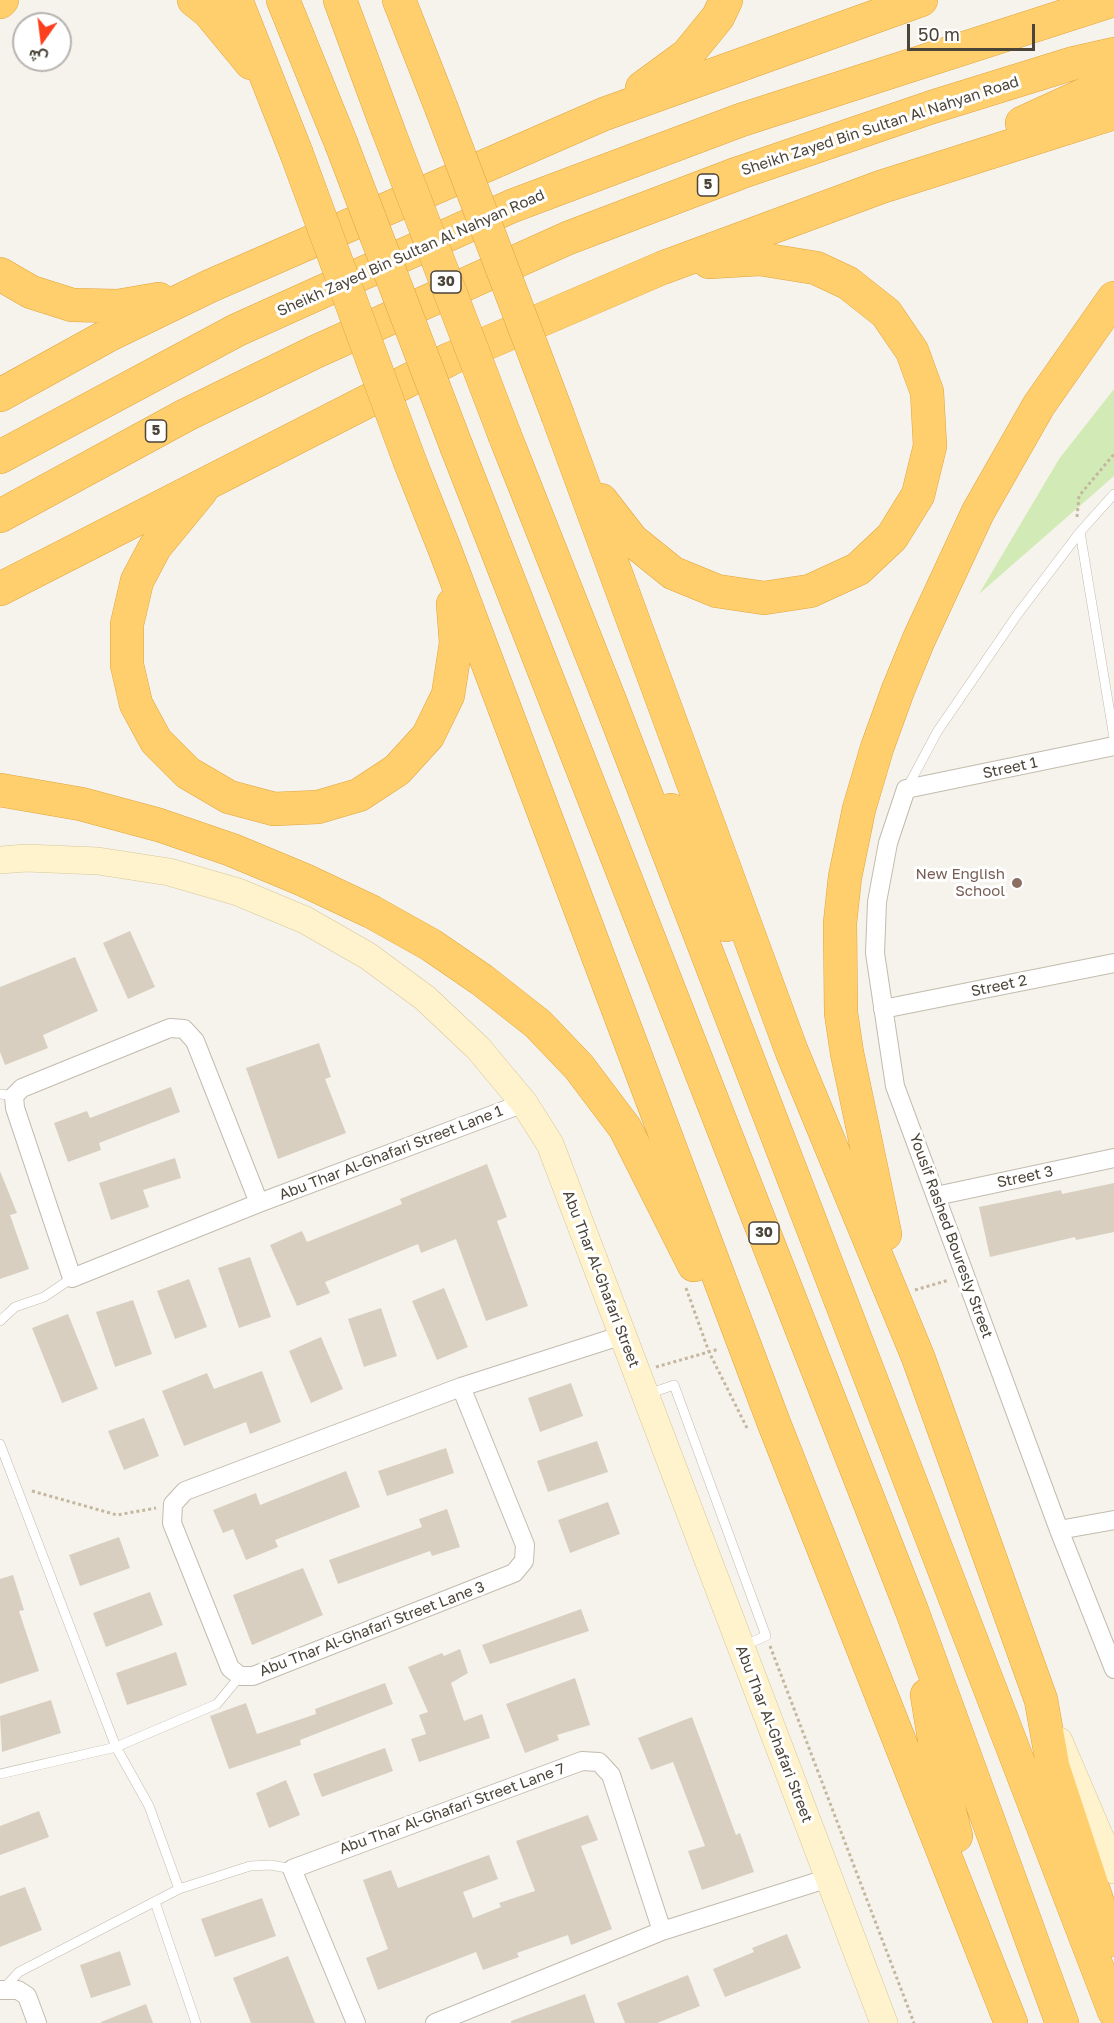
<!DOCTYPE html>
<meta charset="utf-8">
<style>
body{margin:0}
#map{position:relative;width:1114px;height:2023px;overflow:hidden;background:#f6f3ec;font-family:"Golos Text",Vazirmatn,sans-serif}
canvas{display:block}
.north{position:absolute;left:12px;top:12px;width:60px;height:60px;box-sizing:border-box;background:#fff;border:2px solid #b7b4b0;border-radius:50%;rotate:194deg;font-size:16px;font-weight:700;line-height:24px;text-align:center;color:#4b4439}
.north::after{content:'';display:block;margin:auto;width:21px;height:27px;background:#fc3f1d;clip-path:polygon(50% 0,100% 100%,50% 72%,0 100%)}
.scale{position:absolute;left:907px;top:24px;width:128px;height:27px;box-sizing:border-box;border:3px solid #4b4439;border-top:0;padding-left:8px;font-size:18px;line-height:21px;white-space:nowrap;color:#4b4439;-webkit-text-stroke:4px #fff;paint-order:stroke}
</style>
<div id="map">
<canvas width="1114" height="2023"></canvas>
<div class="north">ش</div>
<div class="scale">50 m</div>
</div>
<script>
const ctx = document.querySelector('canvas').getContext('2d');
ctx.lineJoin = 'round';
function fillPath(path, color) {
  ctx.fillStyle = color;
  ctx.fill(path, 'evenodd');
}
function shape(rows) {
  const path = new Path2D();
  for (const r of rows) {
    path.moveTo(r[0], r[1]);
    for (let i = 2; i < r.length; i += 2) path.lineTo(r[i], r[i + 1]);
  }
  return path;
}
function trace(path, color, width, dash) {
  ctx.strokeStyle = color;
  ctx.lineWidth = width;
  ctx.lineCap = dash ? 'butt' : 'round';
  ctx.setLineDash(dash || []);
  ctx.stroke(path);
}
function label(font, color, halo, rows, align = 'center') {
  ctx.font = font + ' "Golos Text",sans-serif';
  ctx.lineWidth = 6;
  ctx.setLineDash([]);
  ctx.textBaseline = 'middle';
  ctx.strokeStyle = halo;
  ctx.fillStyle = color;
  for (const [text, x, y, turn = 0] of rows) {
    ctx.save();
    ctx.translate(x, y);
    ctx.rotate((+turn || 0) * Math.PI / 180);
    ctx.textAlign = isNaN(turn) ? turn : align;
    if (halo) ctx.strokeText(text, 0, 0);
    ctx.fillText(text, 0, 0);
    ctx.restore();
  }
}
const green = shape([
 [1114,389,1114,476,979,594,1059,459]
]);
const building = shape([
 [130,931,155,987,128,999,103,943],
 [75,957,98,1011,43,1035,48,1048,5,1065,0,1052,0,987],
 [319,1043,331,1077,325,1079,346,1133,278,1159,246,1068],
 [171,1087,180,1112,99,1143,101,1150,68,1162,54,1123,87,1111,90,1118],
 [175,1158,181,1178,143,1190,149,1207,111,1220,99,1183],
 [487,1164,507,1217,497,1221,528,1306,486,1321,456,1239,421,1253,418,1244,325,1282,330,1293,297,1306,270,1245,302,1231,307,1242,402,1204,400,1199],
 [0,1171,17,1213,10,1215,29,1269,0,1279],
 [1114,1183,1114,1232,1076,1240,1075,1237,990,1257,979,1207,1061,1190,1062,1194],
 [250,1257,271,1317,239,1328,218,1268],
 [189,1279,207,1327,175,1339,157,1291],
 [444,1288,468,1347,437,1360,412,1301],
 [133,1300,152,1354,115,1367,96,1312],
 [381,1308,397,1356,364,1367,348,1319],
 [68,1314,98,1389,62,1403,32,1328],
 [321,1337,343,1389,311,1403,289,1351],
 [262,1371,281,1422,250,1434,246,1422,184,1446,162,1391,207,1373,214,1389],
 [571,1383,583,1416,540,1432,528,1398],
 [144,1418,159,1456,124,1470,108,1431],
 [597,1441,608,1472,548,1492,537,1461],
 [446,1448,454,1473,387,1496,378,1471],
 [346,1471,360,1507,275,1540,278,1547,246,1560,233,1529,223,1533,213,1510,256,1493,260,1505],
 [608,1502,620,1534,570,1553,558,1520],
 [447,1509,460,1547,432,1556,430,1551,338,1584,329,1560,422,1527,419,1519],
 [119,1537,130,1568,80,1586,69,1555],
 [303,1568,323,1615,252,1645,233,1595],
 [13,1575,24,1610,19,1611,39,1671,0,1684,0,1579],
 [150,1592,163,1625,106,1647,93,1613],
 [581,1609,589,1631,490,1664,482,1645],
 [460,1649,468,1673,451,1683,464,1721,482,1714,490,1738,419,1762,411,1739,426,1734,419,1715,428,1712,408,1667,442,1653,444,1656],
 [176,1652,187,1685,127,1705,116,1673],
 [575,1678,590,1725,557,1735,559,1740,525,1753,506,1704],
 [385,1683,393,1704,300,1740,301,1745,229,1769,210,1716,246,1703,257,1734,316,1714,315,1709],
 [51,1700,61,1733,2,1752,0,1716],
 [692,1717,736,1835,740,1833,754,1872,702,1890,688,1851,705,1846,673,1762,651,1770,638,1738],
 [385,1748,393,1771,322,1797,313,1774],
 [286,1780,300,1815,269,1828,256,1793],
 [39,1811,49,1837,0,1855,0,1826],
 [588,1815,598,1840,581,1846,612,1929,571,1945,568,1935,517,1953,519,1957,483,1970,476,1952,378,1990,366,1958,388,1949,363,1880,391,1870,398,1888,489,1855,498,1879,463,1892,473,1918,501,1907,499,1903,535,1891,516,1841],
 [25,1887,42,1930,0,1947,0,1896],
 [262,1898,276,1936,215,1957,201,1919],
 [787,1934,801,1968,725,1997,713,1969,754,1952,752,1948],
 [120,1951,131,1985,91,1998,80,1965],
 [288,1956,315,2023,251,2023,233,1978],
 [688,1975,700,2006,657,2023,625,2023,617,2003],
 [585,1994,595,2023,511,2023,511,2021],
 [146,2004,153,2023,101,2023,101,2022]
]);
const path = shape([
 [1077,517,1079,496,1114,454],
 [686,1288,709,1352,748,1430],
 [915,1290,949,1280],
 [656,1367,719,1349],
 [32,1491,117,1515,156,1508],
 [770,1646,914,2023]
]);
const lane = shape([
 [1114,494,1080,532,1114,738],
 [907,788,937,732,1017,615,1080,532],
 [0,1094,14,1096],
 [0,1321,15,1307,44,1297,72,1278],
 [648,1394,674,1385,766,1636,743,1646],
 [0,1444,116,1747,149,1806,179,1889],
 [0,1774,116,1747,217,1704,240,1676],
 [155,1902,196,2023],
 [4,1988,19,1972,179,1889,250,1866,271,1865,292,1869]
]);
const street = shape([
 [1114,746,906,789,888,843,877,902,875,953,895,1086,1059,1530,1114,1669],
 [883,1009,1114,963],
 [936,1196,1114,1158],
 [259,1203,195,1041,184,1029,170,1028,22,1088,14,1096,15,1108,72,1278,259,1203,524,1103],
 [461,1387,525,1545,524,1561,514,1573,253,1676,240,1676,230,1668,172,1523,173,1504,185,1491,461,1387,623,1335],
 [1059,1530,1114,1520],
 [0,1990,18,1990,27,1996,37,2023],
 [356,2023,292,1869,582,1761,599,1762,611,1775,662,1931],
 [435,2023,662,1931,829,1878]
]);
const secondary = shape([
 [0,860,26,858,98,861,169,872,238,892,305,920,368,956,425,998,478,1048,524,1103,550,1144,884,2023],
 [1059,1741,1114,1870]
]);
const highway = shape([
 [194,0,209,12,251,63],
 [236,0,296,152],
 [283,0,341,143],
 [340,0,387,127],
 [399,0,441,107],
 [0,2,2,0],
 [642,88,687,55,718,17,726,0],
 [1022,123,1114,81],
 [0,274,31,292,72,305,118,306,159,299],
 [0,395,107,336,210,286,604,114,921,0],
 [558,416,792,1052,918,1357,1041,1700,1053,1767,1110,1940],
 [505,436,612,706,1114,2011],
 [457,448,912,1611,1062,2023],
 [0,457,237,330,512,206,741,120,1114,0],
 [410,462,445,550,775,1426,1011,2023],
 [201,491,155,547,137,581,127,624,127,665,136,704,156,741,188,773,229,797,274,809,318,807,359,795,397,770,428,736,448,695,456,643,453,604],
 [601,500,632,540,673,573,717,591,764,598,810,591,858,569,892,537,918,495,930,446,927,392,912,351,886,313,848,283,816,268,760,259,709,262],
 [0,516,186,415,315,352,568,238,739,173,932,107,1074,63,1114,54],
 [0,589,450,359,662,268,881,187,1114,113],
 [0,790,81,804,159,825,232,850,304,880,372,912,431,945,482,980,538,1024,579,1067,625,1128,694,1265],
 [671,810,726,925],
 [885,1234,847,1053,841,1013,840,923,845,877,859,809,877,748,898,690,919,639,978,512,1039,405,1114,298],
 [927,1695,940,1774,956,1836]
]);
const highwayBridge = shape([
 [441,107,558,416],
 [387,127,505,436],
 [341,143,457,448],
 [296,152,410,462]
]);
const markers = [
 [1017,883,6,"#8d6e63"]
];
const shields = [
 [708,185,21],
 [446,282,30],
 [156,431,21],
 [764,1233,30]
];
const shieldNames = [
 ["5",708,185],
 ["30",446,282],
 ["5",156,431],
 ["30",764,1233]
];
const streetNames = [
 ["Sheikh Zayed Bin Sultan Al Nahyan Road",880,126,-18],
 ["Sheikh Zayed Bin Sultan Al Nahyan Road",411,253,-24],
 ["Street 1",1010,768,-12],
 ["Street 2",999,986,-12],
 ["Abu Thar Al-Ghafari Street Lane 1",391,1153,-21],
 ["Street 3",1025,1177,-12],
 ["Yousif Rashed Bouresly Street",951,1236,70],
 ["Abu Thar Al-Ghafari Street",601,1279,69],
 ["Abu Thar Al-Ghafari Street Lane 3",372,1629,-21],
 ["Abu Thar Al-Ghafari Street",774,1734,69],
 ["Abu Thar Al-Ghafari Street Lane 7",452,1809,-20]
];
const educationNames = [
 ["New English",1005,874],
 ["School",1005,891]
];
fillPath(green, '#d2eab5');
fillPath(building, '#d8cfc1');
trace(lane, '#c2bbae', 10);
trace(street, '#c2bbae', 20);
trace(secondary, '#d6c79b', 28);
trace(highway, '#e0a43c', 34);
trace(path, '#c4b79f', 3, [3, 3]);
trace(lane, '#fff', 9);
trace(street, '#fff', 18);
trace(secondary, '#fff3cd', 27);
trace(highway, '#ffcf6e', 33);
trace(highwayBridge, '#e0a43c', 34, []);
trace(highwayBridge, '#ffcf6e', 33);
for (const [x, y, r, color] of markers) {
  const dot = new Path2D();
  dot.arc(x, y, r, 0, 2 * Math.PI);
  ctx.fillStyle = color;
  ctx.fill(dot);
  trace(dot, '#fff', 2);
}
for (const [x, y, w] of shields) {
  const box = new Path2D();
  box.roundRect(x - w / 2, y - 11, w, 22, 4.5);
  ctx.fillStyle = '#fff';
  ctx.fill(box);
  trace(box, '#4b4439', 1.5);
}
label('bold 14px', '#4b4439', null, shieldNames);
label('15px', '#4b4439', '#fff', streetNames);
label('15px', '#785e54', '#fff', educationNames, 'right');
</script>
